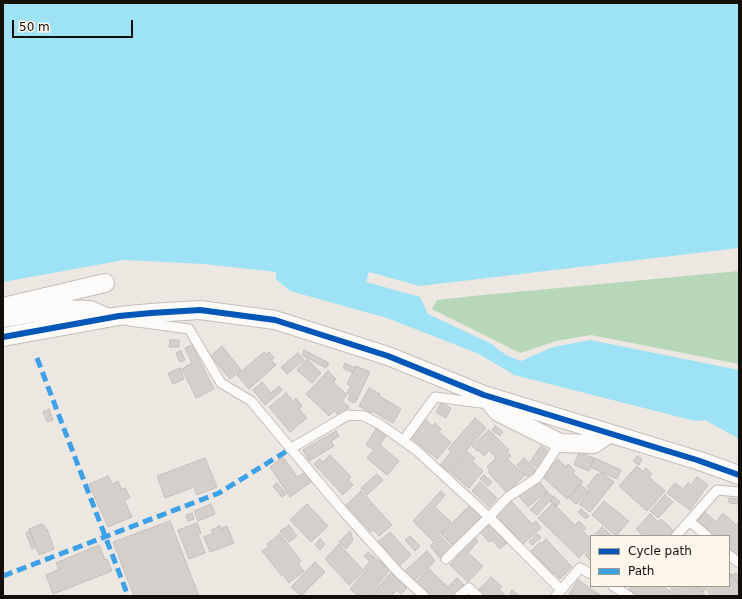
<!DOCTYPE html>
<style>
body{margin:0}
#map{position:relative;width:742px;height:599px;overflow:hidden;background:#ede7e1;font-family:"DejaVu Sans",sans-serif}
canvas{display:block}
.frame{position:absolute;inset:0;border:4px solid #120e0a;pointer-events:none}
.legend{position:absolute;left:590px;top:535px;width:140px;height:52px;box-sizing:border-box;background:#fef5eb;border:1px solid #a09991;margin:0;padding:5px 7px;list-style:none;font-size:12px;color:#120e0a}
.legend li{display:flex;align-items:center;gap:8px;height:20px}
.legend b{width:20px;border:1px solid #a09991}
.scale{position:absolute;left:12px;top:20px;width:121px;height:18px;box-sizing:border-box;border:2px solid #120e0a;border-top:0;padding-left:5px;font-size:12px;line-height:14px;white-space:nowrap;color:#120e0a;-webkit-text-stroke:3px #fef5eb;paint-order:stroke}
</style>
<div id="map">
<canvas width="742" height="599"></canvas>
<div class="frame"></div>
<ul class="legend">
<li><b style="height:5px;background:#0057b8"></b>Cycle path</li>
<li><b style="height:5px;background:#3da1e9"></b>Path</li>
</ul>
<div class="scale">50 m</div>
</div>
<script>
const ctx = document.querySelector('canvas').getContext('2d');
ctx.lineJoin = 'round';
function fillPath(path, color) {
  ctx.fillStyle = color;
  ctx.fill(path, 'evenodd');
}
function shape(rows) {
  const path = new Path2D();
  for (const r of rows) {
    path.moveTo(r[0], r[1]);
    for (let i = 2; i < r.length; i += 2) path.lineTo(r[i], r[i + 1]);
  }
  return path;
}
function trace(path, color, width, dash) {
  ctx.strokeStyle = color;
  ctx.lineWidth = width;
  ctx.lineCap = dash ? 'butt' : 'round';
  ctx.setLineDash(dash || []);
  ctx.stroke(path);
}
const green = shape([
 [739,271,739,364,591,335,556,341,520,353,432,309,437,300,473,296]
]);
const water = shape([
 [3,3,739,3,739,248,420,286,369,272,366,282,420,297,428,314,490,343,506,355,521,361,553,347,590,340,739,370,739,439,705,420,695,421,514,375,479,354,387,318,290,291,276,279,276,272,204,264,124,260,3,282]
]);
const building = shape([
 [170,340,179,340,179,347,169,347,170,340],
 [192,345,214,389,196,398,182,369,192,363,185,348,192,345],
 [222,346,241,370,230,379,211,356,222,346],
 [304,350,329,363,326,368,302,355,304,350],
 [181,351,185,360,180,362,176,353,181,351],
 [264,352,266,354,269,352,274,358,271,360,276,365,249,389,237,375,264,352],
 [298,353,304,360,287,374,281,367,298,353],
 [307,359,321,373,312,383,297,370,307,359],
 [345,363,355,368,353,373,343,368,345,363],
 [356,366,370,372,355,403,348,400,350,395,347,393,351,386,347,384,356,366],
 [180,368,184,379,173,384,168,373,180,368],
 [328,371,336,379,333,382,347,395,342,401,349,407,340,416,334,411,329,416,306,394,328,371],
 [262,382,271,393,279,386,282,390,265,405,253,390,262,382],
 [369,388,380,394,379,396,401,409,393,423,372,411,371,413,359,406,369,388],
 [286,393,293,401,296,398,302,406,299,409,307,418,290,432,269,407,286,393],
 [441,403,451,408,446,418,436,412,441,403],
 [49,409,53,420,47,422,43,412,49,409],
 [475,418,486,428,448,472,440,465,451,452,448,449,475,418],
 [425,419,432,426,435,423,441,429,439,432,451,442,437,459,410,437,425,419],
 [495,426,503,432,500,436,492,430,495,426],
 [376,429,386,436,380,445,399,461,387,475,367,458,374,450,366,445,376,429],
 [489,430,509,450,507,452,511,456,507,459,525,475,507,493,488,472,490,470,487,467,496,458,489,450,484,456,478,450,477,451,472,446,489,430],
 [336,431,339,436,331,441,334,446,309,461,303,450,336,431],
 [541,446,549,452,538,468,530,462,541,446],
 [467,452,475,458,472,461,483,471,469,488,450,472,467,452],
 [579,452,594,458,589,471,574,465,579,452],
 [330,455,351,477,348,480,353,485,343,495,314,464,320,459,323,462,330,455],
 [637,456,642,459,639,465,633,461,637,456],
 [283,457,297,477,304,473,311,482,290,497,270,467,283,457],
 [205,458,217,487,197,495,194,487,165,498,157,476,205,458],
 [524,458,536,470,528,477,517,465,524,458],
 [594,458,621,470,617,479,590,467,594,458],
 [558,459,566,467,568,464,575,471,573,473,583,482,567,499,542,476,558,459],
 [637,466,643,472,646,468,652,474,649,477,665,491,647,511,619,486,637,466],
 [601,472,614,482,590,512,579,504,590,490,587,487,597,474,599,475,601,472],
 [377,474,383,480,367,495,361,488,377,474],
 [484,475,492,482,488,486,480,479,484,475],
 [108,476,112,484,118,481,121,489,125,488,130,498,124,500,132,517,108,527,89,484,108,476],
 [697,477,708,485,690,510,667,493,675,483,683,489,688,483,691,485,697,477],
 [538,480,547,491,528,507,518,495,524,490,526,491,538,480],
 [480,482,497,498,489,507,472,491,480,482],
 [277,483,286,494,282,497,273,486,277,483],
 [580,484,588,491,576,504,569,498,580,484],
 [361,491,392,525,379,536,373,530,371,532,346,505,361,491],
 [441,491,445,495,435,507,451,522,433,541,413,521,441,491],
 [547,492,553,497,537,515,530,510,547,492],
 [665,495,673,502,658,518,650,511,665,495],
 [554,496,560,502,556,507,550,501,554,496],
 [729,498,739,499,739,504,729,503,729,498],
 [511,501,532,524,536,521,541,528,523,544,496,515,511,501],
 [604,501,629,521,616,536,592,515,604,501],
 [553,503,575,525,579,521,586,528,583,531,591,539,591,546,579,558,538,518,553,503],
 [211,504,215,514,198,521,194,511,211,504],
 [307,504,328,526,311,542,290,520,307,504],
 [470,505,481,517,453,546,441,534,470,505],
 [581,509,589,516,586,519,578,512,581,509],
 [705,512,716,522,723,513,736,525,738,523,739,524,739,557,729,548,729,536,715,536,698,521,705,512],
 [192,513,194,519,188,521,186,515,192,513],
 [650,514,658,522,661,519,674,531,669,536,643,536,636,529,650,514],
 [170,521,199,596,134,596,113,542,170,521],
 [488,522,507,543,500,549,492,540,489,542,479,531,488,522],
 [197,523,201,533,198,534,205,553,189,559,178,530,197,523],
 [41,524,41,525,44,525,46,530,47,529,54,549,39,555,29,529,41,524],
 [289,525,297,536,289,542,280,531,289,525],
 [220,526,222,530,223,529,222,528,227,526,234,543,210,552,204,537,213,533,211,530,220,526],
 [602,527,612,536,594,536,602,527],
 [30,531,36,547,32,549,26,533,30,531],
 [350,531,353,540,346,549,339,542,350,531],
 [390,532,411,555,399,566,377,543,390,532],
 [280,534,301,561,298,564,304,571,289,583,283,575,282,576,262,551,269,546,267,544,280,534],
 [537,534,541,537,532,545,529,542,537,534],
 [410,536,420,546,415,551,405,540,410,536],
 [440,536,451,547,440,558,430,546,440,536],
 [473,536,478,541,468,553,483,566,468,582,450,565,460,554,459,552,473,536],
 [320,539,325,544,320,550,315,545,320,539],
 [546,539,572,567,560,579,554,573,553,574,531,551,540,542,541,544,546,539],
 [339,544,364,571,349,585,325,559,339,544],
 [99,545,105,560,107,559,112,571,53,594,46,575,59,569,56,563,99,545],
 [591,548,591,559,590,560,585,555,591,548],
 [427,551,435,561,413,582,404,572,427,551],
 [368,552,390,570,368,596,358,596,350,589,366,571,364,569,370,561,364,556,368,552],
 [315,562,325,572,301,596,291,587,315,562],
 [429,569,448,587,457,578,464,585,454,596,429,596,415,583,429,569],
 [391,573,407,588,401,594,397,590,391,596,370,596,391,573],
 [736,573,739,578,739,586,732,575,736,573],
 [731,574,739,586,739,596,711,596,707,590,713,586,729,586,729,575,731,574],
 [491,577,502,587,499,590,506,596,484,596,478,591,491,577],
 [578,580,602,596,568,596,578,580],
 [632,586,662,586,678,596,638,596,629,590,632,586],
 [673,586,693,586,684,596,679,596,671,589,673,586],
 [694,586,695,586,706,596,686,596,694,586],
 [697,586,709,586,703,592,697,586],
 [512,590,519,596,513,596,510,593,512,590]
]);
const lane = shape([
 [130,321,189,329,221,383,251,401,343,511,398,572,424,596],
 [403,441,435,397,489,404],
 [290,449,348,415,364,416,381,425,416,450,489,517,561,590],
 [689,521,707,536],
 [676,536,717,490,739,492],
 [729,555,739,563],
 [446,559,489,517,508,497,537,478,560,443],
 [613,586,629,596],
 [459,596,469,588,478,596],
 [556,596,580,568,591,574]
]);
const street = shape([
 [3,307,105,283],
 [3,318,58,309,90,310,108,318],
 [3,337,119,316,151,313,200,310,275,320,388,356,484,395,697,460,739,475],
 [484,395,498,412,560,443,594,444,608,434]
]);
const quiet = shape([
 [37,358,128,596],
 [3,576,219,493,290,449]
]);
const cycleway = shape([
 [3,337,119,316,151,313,200,310,275,320,388,356,484,395,697,460,739,475]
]);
fillPath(green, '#b7d8b8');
fillPath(water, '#9de3f5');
fillPath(building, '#d5cfcc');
trace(building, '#c5bebb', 1);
trace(lane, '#c3beb9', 11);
trace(street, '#c3beb9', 20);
trace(lane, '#fcfbfa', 9);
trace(street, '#fcfbfa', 18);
trace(quiet, '#3da1e9', 5, [10, 5]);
trace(cycleway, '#0057b8', 6);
</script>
